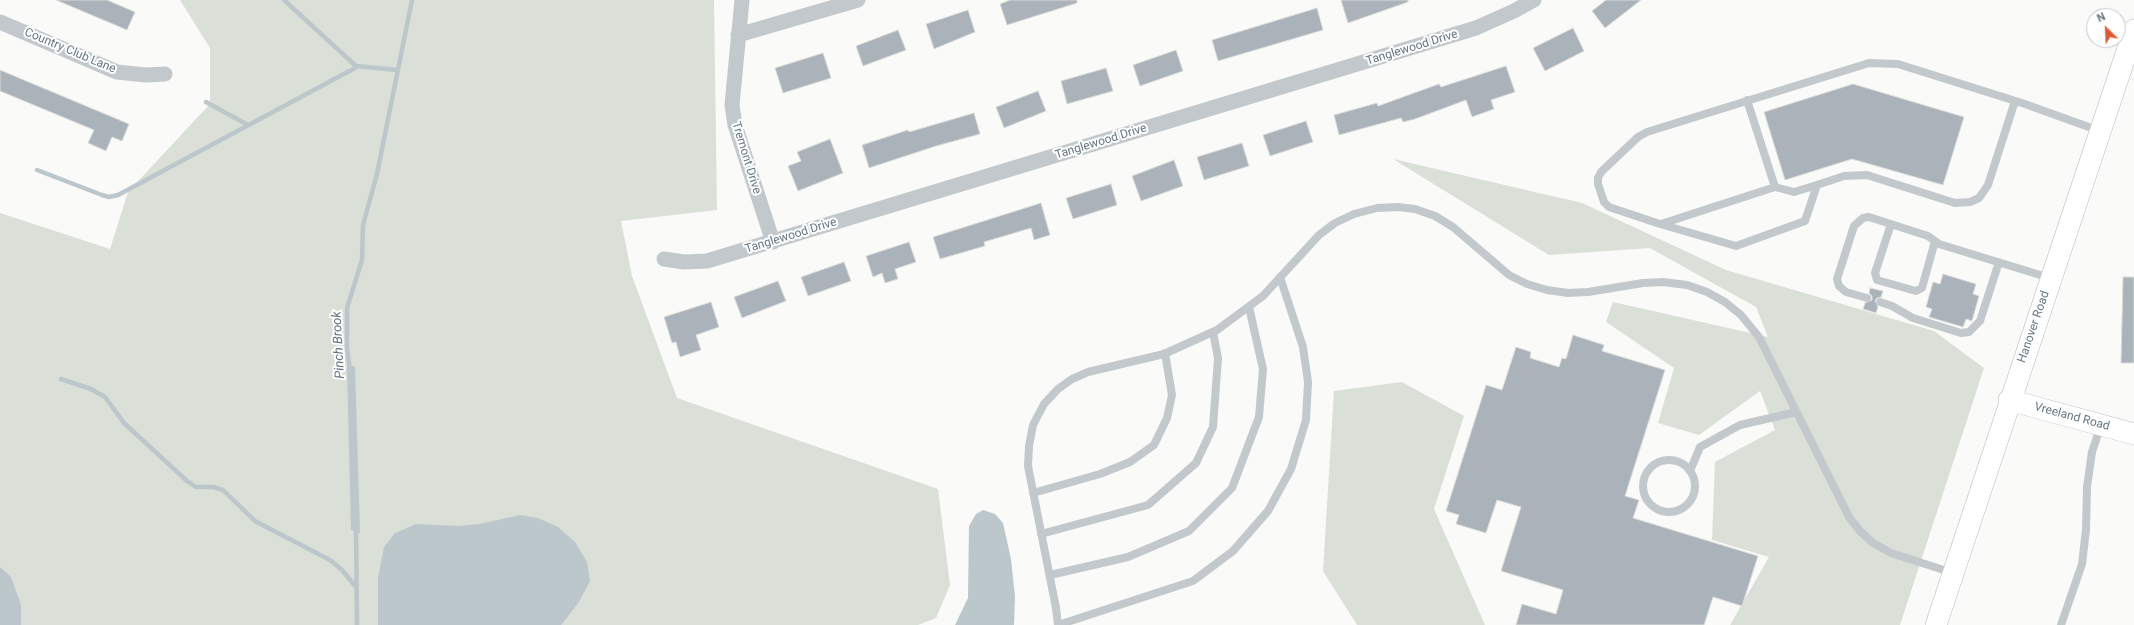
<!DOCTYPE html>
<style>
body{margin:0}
#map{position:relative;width:2134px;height:625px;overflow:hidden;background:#fafaf8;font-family:Roboto,sans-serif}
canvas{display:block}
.north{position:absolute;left:2086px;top:8px;width:40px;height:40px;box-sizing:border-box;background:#fff;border:1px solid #c1c8cd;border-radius:50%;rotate:336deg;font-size:11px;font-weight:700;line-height:16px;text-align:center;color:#657683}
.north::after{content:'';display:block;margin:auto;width:14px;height:18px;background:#e4572e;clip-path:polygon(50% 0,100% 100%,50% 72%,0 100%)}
</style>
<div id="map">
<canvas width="2134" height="625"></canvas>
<div class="north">N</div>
</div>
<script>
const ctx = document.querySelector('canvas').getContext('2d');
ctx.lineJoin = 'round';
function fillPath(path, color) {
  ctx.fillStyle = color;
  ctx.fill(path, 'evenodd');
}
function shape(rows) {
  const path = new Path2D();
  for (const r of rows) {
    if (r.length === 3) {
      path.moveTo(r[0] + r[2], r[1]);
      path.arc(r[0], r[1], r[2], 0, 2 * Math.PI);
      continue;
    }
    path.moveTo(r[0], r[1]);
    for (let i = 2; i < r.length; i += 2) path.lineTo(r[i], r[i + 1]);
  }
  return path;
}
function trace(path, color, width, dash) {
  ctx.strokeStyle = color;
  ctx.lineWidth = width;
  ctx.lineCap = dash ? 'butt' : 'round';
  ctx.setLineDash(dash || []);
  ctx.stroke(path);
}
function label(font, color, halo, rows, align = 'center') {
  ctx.font = font + ' Roboto,sans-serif';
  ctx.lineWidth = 4;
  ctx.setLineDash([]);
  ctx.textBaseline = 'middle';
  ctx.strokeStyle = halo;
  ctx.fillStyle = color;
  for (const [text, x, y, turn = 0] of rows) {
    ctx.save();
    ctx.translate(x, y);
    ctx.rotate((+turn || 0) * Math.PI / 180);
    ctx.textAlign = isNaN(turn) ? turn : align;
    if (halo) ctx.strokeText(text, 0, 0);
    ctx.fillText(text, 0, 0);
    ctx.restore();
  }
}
const green = shape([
 [180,0,714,0,717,210,621,221,632,276,677,398,938,489,950,585,936,618,918,625,0,625,0,213,110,249,128,192,210,104,210,48],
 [1393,159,1582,203,1726,270,1934,331,1984,368,1900,625,1730,625,1769,557,1712,540,1715,462,1775,430,1760,391,1699,435,1658,423,1674,368,1606,322,1613,302,1768,337,1756,307,1650,248,1549,255],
 [1402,382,1464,416,1434,509,1485,625,1357,625,1323,571,1334,391]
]);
const water = shape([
 [355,366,360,533,351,530,347,367],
 [983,510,995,514,1003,523,1011,559,1015,596,1014,625,955,625,968,598,969,526,976,514],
 [520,515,538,518,558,527,575,542,587,562,590,581,579,602,561,625,378,625,378,578,384,547,395,533,416,524,458,526,480,524],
 [0,567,11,577,21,605,21,625,0,625]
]);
const stream = shape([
 [284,0,356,66,397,70],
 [206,102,248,125],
 [37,170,102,195,109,197,118,195,355,68],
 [350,372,347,347,347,308,362,260,363,225,377,174,412,0],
 [61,379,91,389,105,397,124,423,187,481,196,487,213,487,223,490,255,521,330,560,342,570,356,587],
 [356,526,357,625]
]);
const building = shape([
 [56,0,107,0,135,12,127,30,56,0],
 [1010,0,1077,0,1077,3,1007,25,1000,4,1010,0],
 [1341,0,1408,0,1408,2,1348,23,1341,0],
 [1606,0,1641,0,1605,28,1592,11,1606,0],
 [1317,8,1323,30,1218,61,1212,40,1317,8],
 [968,10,975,32,934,49,926,24,968,10],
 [1573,28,1584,51,1545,71,1533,48,1573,28],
 [898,30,906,50,863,66,856,46,898,30],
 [1176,50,1183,71,1140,86,1133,65,1176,50],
 [823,53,831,78,783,93,775,68,823,53],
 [1506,66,1515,92,1491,100,1494,109,1472,117,1466,100,1415,119,1403,122,1401,118,1339,135,1334,115,1377,103,1378,106,1439,84,1441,87,1506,66],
 [1106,68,1113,91,1067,104,1061,81,1106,68],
 [0,70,129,124,122,141,112,137,106,151,88,143,94,130,0,91,0,70],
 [1853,84,1964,117,1943,185,1852,159,1785,180,1764,112,1853,84],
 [1038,91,1046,111,1004,128,996,107,1038,91],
 [974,113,980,134,936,146,869,168,862,145,908,130,909,132,974,113],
 [1306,121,1313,142,1270,156,1263,135,1306,121],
 [830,139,843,173,798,191,788,166,801,161,797,152,830,139],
 [1242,143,1249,166,1204,180,1197,157,1242,143],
 [1174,160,1183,186,1141,201,1132,176,1174,160],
 [1111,184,1117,205,1073,219,1066,198,1111,184],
 [1041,203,1050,235,1034,240,1031,228,984,242,985,246,940,259,933,237,1041,203],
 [909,242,916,262,895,269,898,279,885,283,882,273,873,277,866,256,909,242],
 [844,262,851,281,808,296,801,277,844,262],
 [1943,274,1976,284,1973,294,1979,296,1972,321,1966,319,1963,327,1929,317,1932,309,1926,307,1933,282,1940,284,1943,274],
 [2123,277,2134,277,2134,363,2121,363,2123,277],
 [778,281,786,301,742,318,734,297,778,281],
 [1870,288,1883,291,1881,297,1877,298,1875,301,1878,307,1876,313,1863,309,1865,303,1872,300,1872,296,1869,293,1870,288],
 [711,302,719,327,696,335,701,350,680,357,676,342,672,343,664,317,711,302],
 [1573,335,1604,345,1602,351,1665,370,1625,496,1639,500,1633,518,1758,556,1742,606,1713,597,1704,625,1516,625,1522,604,1556,614,1563,590,1501,571,1521,507,1497,500,1486,533,1456,524,1459,515,1446,511,1486,385,1502,390,1516,347,1531,352,1530,358,1559,367,1562,358,1566,359,1573,335]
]);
const lane = shape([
 [1747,100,1775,187],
 [2015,101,1988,185,1979,198,1970,202,1955,203,1867,175,1844,176,1817,185,1805,221,1736,246,1660,224,1609,207,1604,202,1598,184,1598,178,1601,172,1638,137,1647,132,1869,63,1898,64,2022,103,2100,131],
 [1661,224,1775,187,1794,192,1817,185],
 [1891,224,1875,273,1877,280,1916,291,1922,288,1935,241],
 [1867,298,1846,292,1839,286,1837,279,1854,226,1863,218,1869,217,1928,236,1939,244,2050,278],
 [1880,302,1892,306,1913,318,1961,333,1969,332,1980,321,1999,262],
 [1669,486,26],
 [1690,471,1700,447,1740,425,1796,412],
 [1033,493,1100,474,1130,462,1154,445,1167,418,1172,395,1165,353],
 [1041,534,1148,505,1196,463,1213,427,1218,358,1213,332],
 [1050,575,1128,557,1189,531,1232,488,1259,417,1263,369,1249,307],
 [1058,625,1056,608,1028,466,1029,446,1033,425,1044,404,1058,389,1072,379,1088,372,1164,354,1217,330,1263,296,1319,235,1335,223,1354,214,1377,208,1398,207,1415,209,1435,216,1453,227,1509,275,1527,284,1547,290,1568,293,1588,292,1643,283,1663,282,1687,285,1707,292,1725,302,1741,315,1759,337,1849,517,1860,531,1873,543,1891,553,1953,573],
 [1058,625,1193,581,1233,551,1268,511,1291,469,1306,420,1308,382,1303,347,1280,277],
 [2061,625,2082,564,2086,530,2087,487,2092,452,2101,425]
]);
const street = shape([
 [742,0,732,105,735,125,773,242],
 [0,22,117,72,146,75,165,74],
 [738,35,858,0],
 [664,259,684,262,707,261,1476,28,1514,11,1534,0]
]);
const secondary = shape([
 [2009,400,2134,434],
 [1936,625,2134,30]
]);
const streetNames = [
 ["Tanglewood Drive",1412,48,-17],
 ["Country Club Lane",70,51,23],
 ["Tanglewood Drive",1101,142,-17],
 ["Tremont Drive",746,158,73],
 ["Tanglewood Drive",791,236,-17],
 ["Hanover Road",2034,327,-71],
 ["Vreeland Road",2072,417,15]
];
const waterNames = [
 ["Pinch Brook",339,345,-93]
];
fillPath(green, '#dadfd7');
fillPath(water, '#bbc7cb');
trace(stream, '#bbc7cb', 4.5);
fillPath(building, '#aab3b9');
trace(building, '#dcdcda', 1);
trace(secondary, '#b3babf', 22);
trace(lane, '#c3c8cc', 8);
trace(street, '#c3c8cc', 15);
trace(secondary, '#fff', 21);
label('12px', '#657683', '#fff', streetNames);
label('italic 13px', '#60757c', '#fff', waterNames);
</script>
